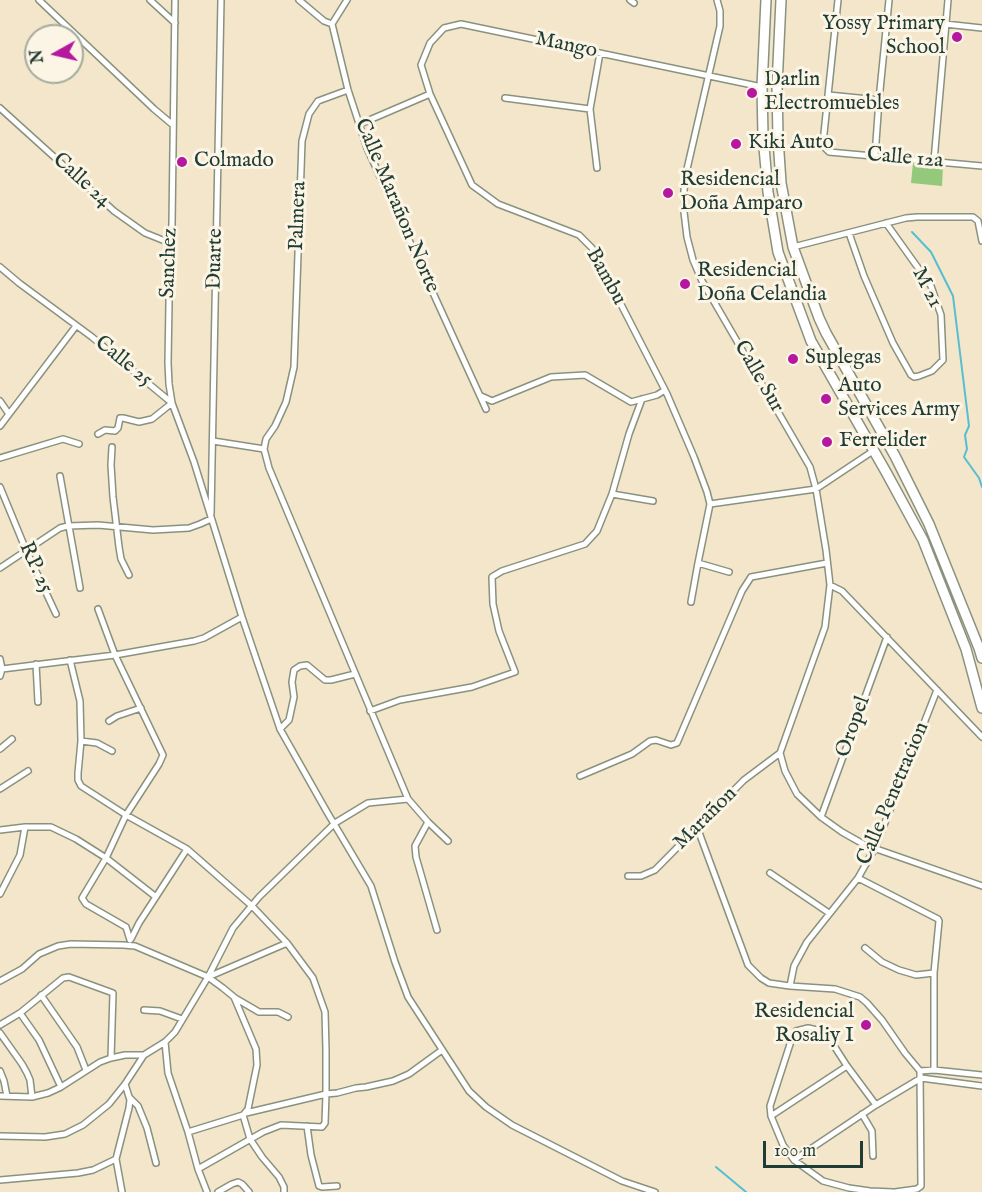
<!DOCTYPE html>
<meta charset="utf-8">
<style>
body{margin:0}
#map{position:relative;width:982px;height:1192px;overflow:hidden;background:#f3e6ca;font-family:"IM FELL English",serif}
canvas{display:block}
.north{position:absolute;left:24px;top:24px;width:60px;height:60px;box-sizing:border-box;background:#fcf5e5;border:2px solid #a4ab9e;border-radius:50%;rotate:262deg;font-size:16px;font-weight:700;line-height:24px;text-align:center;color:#1f3d34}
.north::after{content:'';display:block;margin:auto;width:21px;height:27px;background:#b5179e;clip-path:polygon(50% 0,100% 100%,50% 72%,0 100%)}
.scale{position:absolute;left:763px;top:1141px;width:100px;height:27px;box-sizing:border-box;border:3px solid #1f3d34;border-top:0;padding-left:8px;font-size:18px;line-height:21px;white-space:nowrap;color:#1f3d34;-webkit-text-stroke:4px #fcf5e5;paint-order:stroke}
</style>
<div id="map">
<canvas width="982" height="1192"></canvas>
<div class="north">N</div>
<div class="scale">100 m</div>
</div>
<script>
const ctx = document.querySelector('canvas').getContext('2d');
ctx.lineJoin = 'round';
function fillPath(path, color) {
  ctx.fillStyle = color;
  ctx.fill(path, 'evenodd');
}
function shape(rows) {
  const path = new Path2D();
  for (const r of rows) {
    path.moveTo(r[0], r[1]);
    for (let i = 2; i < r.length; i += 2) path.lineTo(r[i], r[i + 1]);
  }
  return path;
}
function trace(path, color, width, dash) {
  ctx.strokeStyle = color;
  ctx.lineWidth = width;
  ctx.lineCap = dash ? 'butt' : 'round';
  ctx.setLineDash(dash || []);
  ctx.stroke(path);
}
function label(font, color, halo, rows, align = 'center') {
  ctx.font = font + ' "IM FELL English",serif';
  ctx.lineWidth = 6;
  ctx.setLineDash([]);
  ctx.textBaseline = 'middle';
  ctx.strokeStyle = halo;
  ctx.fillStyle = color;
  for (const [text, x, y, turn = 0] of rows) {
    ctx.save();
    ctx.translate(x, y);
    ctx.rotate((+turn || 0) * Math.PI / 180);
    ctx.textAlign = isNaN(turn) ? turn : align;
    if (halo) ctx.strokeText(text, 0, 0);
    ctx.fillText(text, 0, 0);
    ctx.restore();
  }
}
const green = shape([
 [913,163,943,166,942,186,911,183]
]);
const stream = shape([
 [912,232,931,252,953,296,969,426,965,435,967,449,964,457,979,478,982,487],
 [716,1167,746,1192]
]);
const minor = shape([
 [39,0,154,109,173,125],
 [150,0,175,23],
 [175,0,172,224,170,243,168,363,169,384,172,403,194,462,242,617,280,729,327,812,371,886,395,962,408,997,469,1091,486,1107,512,1125,622,1181,655,1192],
 [299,0,324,21,332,24],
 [347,0,332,24,348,90,367,148,486,409],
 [630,0,634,3],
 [717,0,720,11,720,26,687,169,684,190,684,212,687,237,693,260,702,281,810,467,816,489,826,550,830,585,825,627,780,753],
 [838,0,823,143,825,148,829,152,982,166],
 [945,24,982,28],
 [348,90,318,101,309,114,302,141,294,367,286,402,275,426,266,439,264,449,269,468,408,799],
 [828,95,879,100],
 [505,98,590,109],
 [0,108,114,211,145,233,170,243],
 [360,124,430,94],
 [875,156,879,100,889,0],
 [934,161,948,0],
 [597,168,590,109,600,53],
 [849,233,864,276,893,343,911,375,914,377,919,376,932,371,943,360,941,315,931,286,886,223],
 [793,247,906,218,917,217,973,217,978,221,982,241],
 [0,267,19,283,92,337,172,403,152,419,139,422,123,418,120,418,118,428,115,431,105,430,98,434],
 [481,396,492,401,551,377,585,375,631,402,657,395,665,390],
 [642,399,629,434,612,494,653,501],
 [0,401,9,414],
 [0,426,76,326],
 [213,441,264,449],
 [112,447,111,465,113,497,119,547,121,559,129,575],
 [0,458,63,439,79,444],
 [60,476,80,588],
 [0,487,26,550,56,614],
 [710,504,816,489,873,451],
 [211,514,221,0],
 [0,568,60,528,68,526,98,525,153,530,189,528,200,524,211,519],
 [729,572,698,563,710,504,707,492,694,457,667,394,592,248,579,235,498,204,472,185,430,94,421,65,430,43,444,28,461,24,762,87],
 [830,585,842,591,982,737],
 [691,602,698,563],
 [98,609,115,655,163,755,159,764,126,815,106,858,156,897],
 [0,659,2,669,0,676],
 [70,660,80,701,81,741,78,773,78,780,81,786,126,815,187,849,252,906,287,943,313,978,325,1012,326,1050,326,1094,337,1093,356,1088,366,1087,393,1081,409,1074,442,1050],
 [36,664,38,702],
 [2,669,115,655,194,641,204,638,242,617],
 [370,711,400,700,472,687,515,672,499,631,493,604,492,577,502,571,585,544,597,531,612,494],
 [109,721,117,716,141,708],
 [280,729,289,720,294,697,292,682,294,670,300,666,307,665,325,680,331,680,355,674],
 [81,741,97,743,112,751],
 [0,749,12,739],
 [780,753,785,771,797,794,821,817,842,832,865,845,982,886],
 [580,776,632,754,650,741,656,740,671,745,677,743,742,591,751,577,827,563],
 [0,789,28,771],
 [821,817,887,637],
 [428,822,415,846,416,857,437,930],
 [25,827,51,827,76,839,106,858,82,898,86,904,126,927,130,940],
 [697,827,748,965,761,978,769,983,790,986,835,989,860,997,867,1003,882,1020,905,1053,920,1071,921,1186,917,1189,895,1192],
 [0,830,25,827,20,855,0,894],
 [770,873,829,913],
 [628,876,641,876,655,870,744,780,780,753],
 [858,878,938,919,939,921,934,973,934,1070],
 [131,939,139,923,187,849],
 [865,948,882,962,899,970,916,975,934,973],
 [208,977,287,943],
 [0,981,22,969,39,954,58,946,71,944,123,945,135,946,208,977,223,988,234,997,256,1049,257,1065,248,1109,243,1115,188,1132],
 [790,986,794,966,807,942,858,878,875,848,937,690],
 [41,995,77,1047,86,1070],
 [235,998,259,1012,278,1012,288,1017],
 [144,1010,160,1011,182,1019],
 [20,1013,39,1040,61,1087],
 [0,1025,20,1013,63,978,69,977,113,993,111,1058],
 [0,1033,22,1064,27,1073,30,1080,32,1097],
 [165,1042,168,1073,188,1132,198,1169,207,1192],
 [0,1071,4,1081,7,1096],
 [920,1071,934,1070,982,1075],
 [0,1096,32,1097,48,1093,61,1087,100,1062,111,1058,125,1055,144,1055,165,1042,175,1032,208,977,233,928,259,897,335,823,368,803,408,799,428,822,448,841],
 [130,1098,138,1106,147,1128,156,1163],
 [876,1105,847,1066,829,1038,817,1030,808,1028,796,1031,792,1038,770,1106,771,1116,783,1145,794,1160,823,1181,849,1188,870,1191,893,1192],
 [862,1114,872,1131,873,1156],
 [243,1115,250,1139,262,1157,279,1177,284,1187,284,1192],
 [771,1116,847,1066],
 [307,1126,311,1155,319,1186,322,1187,337,1186],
 [0,1136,45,1137,65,1134,83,1125,109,1104,125,1084,144,1055],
 [794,1160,876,1105,921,1078,982,1086],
 [198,1169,263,1132,281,1125,322,1127,325,1123,326,1094,246,1113],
 [0,1180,78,1173,93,1170,116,1159],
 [122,1192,116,1159,129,1108,130,1100,125,1084],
 [218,1192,232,1184,238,1182,242,1184,249,1192]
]);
const primary = shape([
 [766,0,762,87,763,136,768,192,778,252,811,341,886,472,923,540,966,649,982,708],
 [781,0,777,86,778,138,781,183,793,247,819,318,826,333,895,456,929,524,979,648,982,658]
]);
const markers = [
 [957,37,6,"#b5179e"],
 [752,93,6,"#b5179e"],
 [736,144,6,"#b5179e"],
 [182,162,6,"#b5179e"],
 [668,193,6,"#b5179e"],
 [685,284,6,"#b5179e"],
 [793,359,6,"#b5179e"],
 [826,399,6,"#b5179e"],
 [827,442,6,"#b5179e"],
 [866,1025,6,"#b5179e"]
];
const poiNames = [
 ["Yossy Primary",945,25,"right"],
 ["School",945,49,"right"],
 ["Darlin",764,81],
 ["Electromuebles",764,105],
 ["Kiki Auto",748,144],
 ["Colmado",194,162],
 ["Residencial",680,181],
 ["Doña Amparo",680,205],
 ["Residencial",697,272],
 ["Doña Celandia",697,296],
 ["Suplegas",805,359],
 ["Auto",838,387],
 ["Services Army",838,411],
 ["Ferrelider",839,442],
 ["Residencial",854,1013,"right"],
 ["Rosaliy I",854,1037,"right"]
];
const streetNames = [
 ["Mango",566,46,12],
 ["Calle 12a",905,159,5],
 ["Calle 24",81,181,42],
 ["Calle Marañon Norte",396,206,67],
 ["Palmera",299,216,-88],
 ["Duarte",216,259,-89],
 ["Sanchez",170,263,-88],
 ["Bambu",605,277,61],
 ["M 21",926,288,63],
 ["Calle 25",123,362,39],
 ["Calle Sur",758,377,60],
 ["RP. 25",35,568,65],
 ["Oropel",854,727,-70],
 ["Calle Penetracion",894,794,-67],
 ["Marañon",706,819,-45]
];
fillPath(green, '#94c87a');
trace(stream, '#55bed2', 2);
trace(minor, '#89927f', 8);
trace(primary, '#89927f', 12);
trace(minor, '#fff', 5);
trace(primary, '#fff', 9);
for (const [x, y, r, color] of markers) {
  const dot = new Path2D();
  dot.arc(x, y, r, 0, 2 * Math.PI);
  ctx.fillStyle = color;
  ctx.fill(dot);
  trace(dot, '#fcf5e5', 2);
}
label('21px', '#1f3d34', '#fcf5e5', poiNames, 'left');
label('21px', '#1f3d34', '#fcf5e5', streetNames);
</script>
